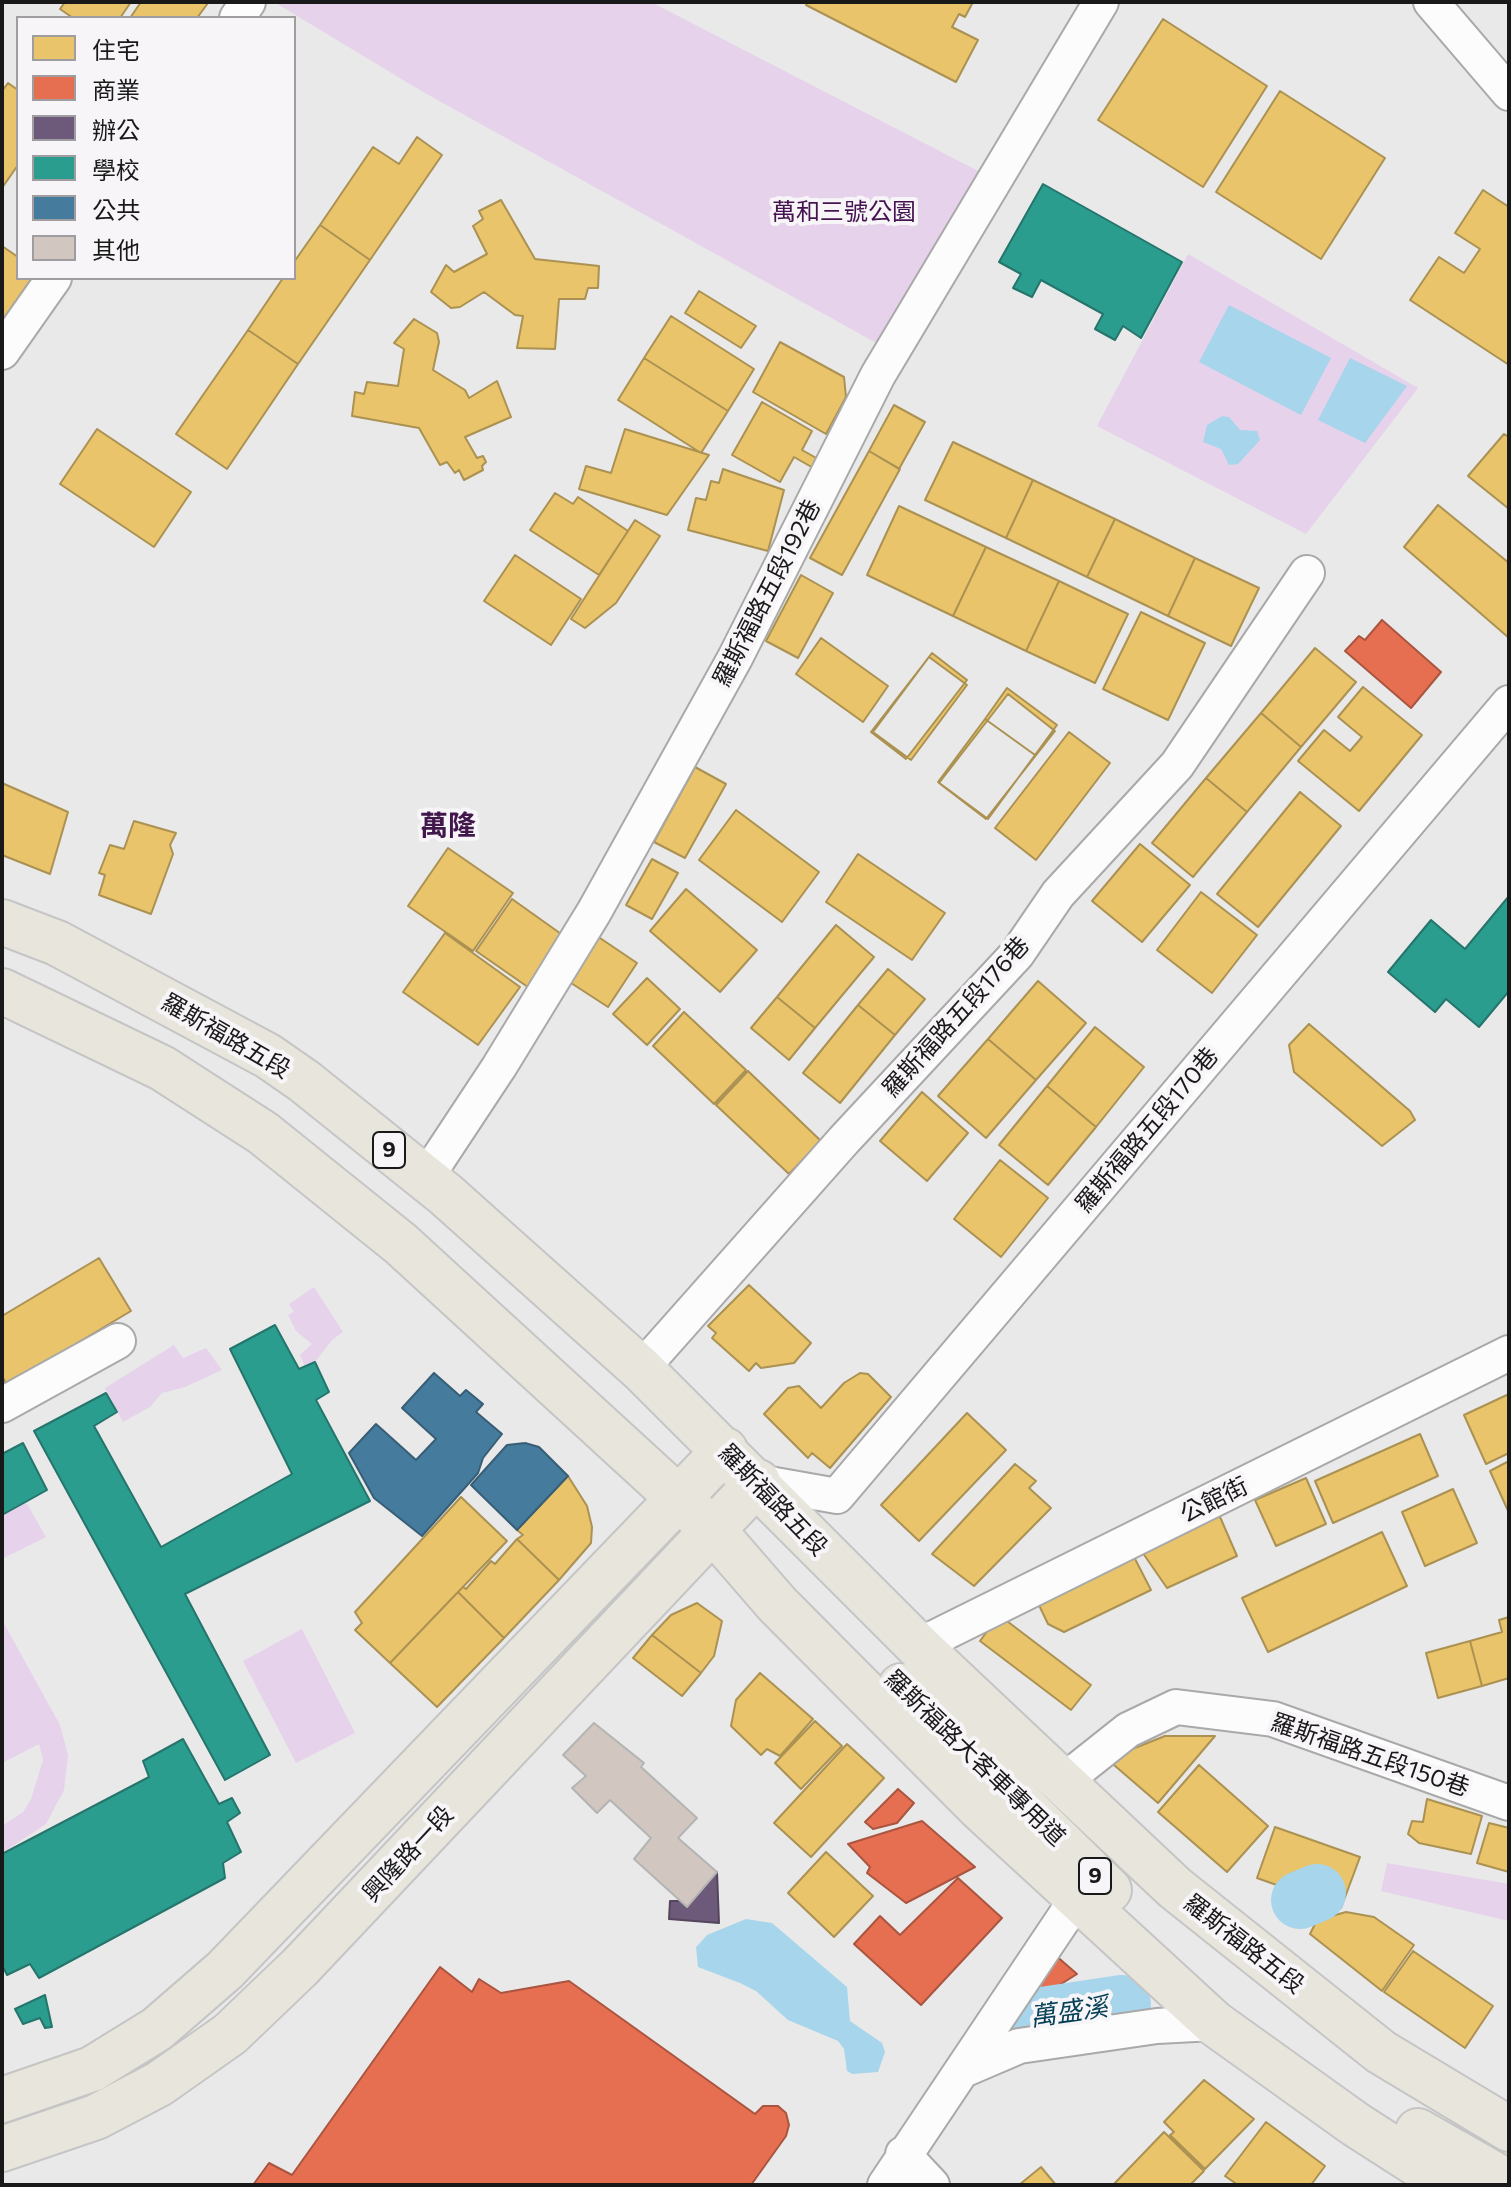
<!DOCTYPE html>
<meta charset="utf-8">
<style>
body{margin:0}
#map{position:relative;width:1511px;height:2187px;overflow:hidden;background:#e9e9e9;font-family:Commissioner,"Noto Sans TC",sans-serif}
canvas{display:block}
.frame{position:absolute;inset:0;border:4px solid #1a191a;pointer-events:none}
.legend{position:absolute;left:16px;top:16px;width:280px;height:264px;box-sizing:border-box;background:#f7f5f8;border:2px solid #9f9d9f;margin:0;padding:10px 14px;list-style:none;font-size:24px;color:#1a191a}
.legend li{display:flex;align-items:center;gap:16px;height:40px}
.legend b{width:40px;border:2px solid #9f9d9f}
</style>
<div id="map">
<canvas width="1511" height="2187"></canvas>
<div class="frame"></div>
<ul class="legend">
<li><b style="height:22px;background:#e9c46a"></b>住宅</li>
<li><b style="height:22px;background:#e76f51"></b>商業</li>
<li><b style="height:22px;background:#6d597a"></b>辦公</li>
<li><b style="height:22px;background:#2a9d8f"></b>學校</li>
<li><b style="height:22px;background:#457b9d"></b>公共</li>
<li><b style="height:22px;background:#d1c6c0"></b>其他</li>
</ul>
</div>
<script>
const ctx = document.querySelector('canvas').getContext('2d');
ctx.lineJoin = 'round';
function fillPath(path, color) {
  ctx.fillStyle = color;
  ctx.fill(path, 'evenodd');
}
function shape(rows) {
  const path = new Path2D();
  for (const r of rows) {
    path.moveTo(r[0], r[1]);
    for (let i = 2; i < r.length; i += 2) path.lineTo(r[i], r[i + 1]);
  }
  return path;
}
function trace(path, color, width, dash) {
  ctx.strokeStyle = color;
  ctx.lineWidth = width;
  ctx.lineCap = dash ? 'butt' : 'round';
  ctx.setLineDash(dash || []);
  ctx.stroke(path);
}
function label(font, color, halo, rows, align = 'center') {
  ctx.font = font + ' Commissioner,"Noto Sans TC",sans-serif';
  ctx.lineWidth = 8;
  ctx.setLineDash([]);
  ctx.textBaseline = 'middle';
  ctx.strokeStyle = halo;
  ctx.fillStyle = color;
  for (const [text, x, y, turn = 0] of rows) {
    ctx.save();
    ctx.translate(x, y);
    ctx.rotate((+turn || 0) * Math.PI / 180);
    ctx.textAlign = isNaN(turn) ? turn : align;
    if (halo) ctx.strokeText(text, 0, 0);
    ctx.fillText(text, 0, 0);
    ctx.restore();
  }
}
const green = shape([
 [274,2,651,2,982,173,880,345,423,92],
 [1188,254,1418,388,1306,534,1097,426],
 [314,1287,343,1332,332,1340,315,1362,305,1367,300,1355,312,1344,296,1331,288,1315,294,1312,289,1304],
 [174,1345,183,1358,206,1348,222,1370,185,1387,162,1393,150,1407,123,1422,105,1388],
 [26,1502,46,1537,2,1559,2,1515],
 [2,1620,60,1725,68,1755,64,1790,46,1824,2,1853,2,1826,23,1812,31,1799,43,1760,39,1744,2,1763],
 [302,1629,355,1733,296,1763,243,1661],
 [1387,1863,1509,1884,1509,1921,1381,1891]
]);
const water = shape([
 [1229,305,1331,358,1301,415,1199,362],
 [1350,358,1407,386,1365,443,1318,420],
 [1222,416,1229,417,1240,430,1257,431,1260,440,1238,464,1229,465,1221,449,1203,442,1207,425],
 [746,1919,772,1923,847,1987,850,2021,882,2043,885,2052,878,2072,852,2074,847,2071,844,2049,838,2041,788,2020,756,1991,740,1983,698,1967,696,1947,700,1943,707,1935]
]);
const homes = shape([
 [65,2,131,2,120,18,73,18,60,9,65,2],
 [141,2,206,2,208,3,197,18,130,18,141,2],
 [808,2,973,2,965,17,959,14,952,27,978,40,956,82,806,5,808,2],
 [1163,19,1267,86,1203,187,1098,120,1163,19],
 [8,83,18,90,18,165,2,188,2,91,8,83],
 [1280,91,1385,158,1321,259,1216,192,1280,91],
 [417,137,442,155,370,260,320,225,373,147,399,164,417,137],
 [1483,190,1509,207,1509,365,1410,300,1439,257,1464,273,1480,249,1455,233,1483,190],
 [501,200,535,259,599,266,598,288,588,288,585,299,559,299,555,349,517,348,523,316,515,315,484,292,460,307,451,308,431,292,446,265,454,272,487,254,473,226,483,219,479,211,501,200],
 [320,225,370,260,298,364,248,330,283,278,294,278,294,262,320,225],
 [2,246,18,257,18,278,32,278,2,321,2,246],
 [699,291,756,326,741,348,685,313,699,291],
 [671,316,754,369,728,411,644,358,671,316],
 [414,319,437,333,439,342,433,370,465,390,469,398,497,381,511,417,465,437,477,458,483,456,486,462,482,466,483,470,464,480,459,470,455,473,447,462,440,465,419,428,352,416,355,392,364,394,367,382,398,386,404,349,394,343,414,319],
 [248,330,298,364,227,469,176,434,248,330],
 [780,342,844,377,846,397,826,434,753,392,780,342],
 [644,358,728,411,701,453,618,400,644,358],
 [762,402,812,431,802,450,827,464,822,473,794,457,780,482,732,455,762,402],
 [894,405,925,422,899,469,869,451,894,405],
 [97,429,191,492,154,547,60,484,97,429],
 [625,429,709,455,667,515,579,489,586,466,611,473,625,429],
 [1504,434,1509,437,1509,509,1468,476,1504,434],
 [953,442,1033,480,1006,538,925,500,953,442],
 [869,451,900,469,842,575,810,558,869,451],
 [723,469,784,490,768,551,688,530,696,498,706,500,711,481,719,483,723,469],
 [1033,480,1115,519,1087,577,1006,538,1033,480],
 [555,493,573,504,578,497,628,531,599,575,530,530,555,493],
 [1438,505,1509,563,1509,638,1404,547,1438,505],
 [899,506,986,547,953,616,867,575,899,506],
 [1115,519,1195,558,1168,616,1087,577,1115,519],
 [635,520,660,536,616,603,585,628,571,619,635,520],
 [986,547,1059,581,1026,651,953,616,986,547],
 [515,555,581,599,551,645,484,601,515,555],
 [1195,558,1259,588,1231,646,1168,616,1195,558],
 [801,575,833,593,798,658,766,641,801,575],
 [1059,581,1128,614,1095,683,1026,651,1059,581],
 [1141,612,1205,643,1168,720,1103,689,1141,612],
 [821,638,888,686,863,722,796,674,821,638],
 [1315,648,1356,682,1301,747,1261,713,1315,648],
 [932,653,967,680,906,759,871,732,932,653],
 [929,657,967,685,911,760,873,732,929,657],
 [1363,687,1422,735,1359,811,1298,761,1324,730,1350,751,1362,737,1338,717,1363,687],
 [1007,688,1057,725,1035,755,985,719,1007,688],
 [1008,694,1055,731,986,819,939,783,1008,694],
 [1261,713,1301,747,1247,812,1206,778,1261,713],
 [985,719,1035,755,988,819,938,782,985,719],
 [1069,732,1110,763,1036,860,995,828,1069,732],
 [695,767,726,784,685,858,654,842,695,767],
 [1206,778,1247,812,1193,877,1152,843,1206,778],
 [2,783,68,812,50,874,2,855,2,783],
 [1300,792,1341,826,1258,927,1217,894,1300,792],
 [736,810,819,872,782,922,699,860,736,810],
 [134,821,176,833,170,845,173,854,151,914,99,895,105,875,99,873,110,845,124,849,134,821],
 [1140,844,1190,885,1142,942,1092,901,1140,844],
 [448,848,513,893,473,951,408,906,448,848],
 [858,854,945,913,912,960,826,902,858,854],
 [652,859,678,873,652,919,626,905,652,859],
 [686,889,757,950,720,992,650,931,686,889],
 [1201,892,1257,935,1212,993,1157,950,1201,892],
 [512,899,571,941,535,992,476,951,512,899],
 [836,925,874,957,815,1028,777,997,836,925],
 [445,933,520,987,478,1045,403,992,445,933],
 [597,936,637,963,608,1007,568,981,597,936],
 [888,969,925,999,895,1035,858,1005,888,969],
 [647,978,680,1009,647,1045,613,1014,647,978],
 [1038,981,1086,1023,1036,1080,988,1039,1038,981],
 [777,997,815,1028,789,1060,751,1028,777,997],
 [858,1005,895,1035,840,1103,803,1073,858,1005],
 [684,1012,746,1070,714,1104,653,1046,684,1012],
 [1309,1024,1410,1111,1415,1120,1382,1146,1294,1072,1289,1045,1309,1024],
 [1095,1027,1144,1067,1096,1127,1047,1086,1095,1027],
 [988,1039,1036,1080,986,1138,938,1096,988,1039],
 [748,1071,821,1141,789,1174,716,1105,748,1071],
 [1047,1086,1096,1127,1048,1185,999,1145,1047,1086],
 [922,1092,968,1133,927,1181,880,1141,922,1092],
 [1000,1160,1048,1198,1001,1257,954,1219,1000,1160],
 [99,1258,131,1311,7,1385,2,1376,2,1316,99,1258],
 [749,1285,811,1343,794,1363,761,1368,756,1363,749,1371,712,1338,716,1333,708,1326,749,1285],
 [860,1373,868,1374,891,1397,830,1468,812,1453,808,1458,764,1414,788,1388,799,1386,821,1408,844,1383,860,1373],
 [1509,1394,1509,1453,1486,1464,1464,1415,1509,1394],
 [967,1413,1006,1450,919,1541,881,1505,967,1413],
 [1420,1434,1438,1476,1333,1523,1315,1481,1420,1434],
 [1509,1461,1509,1513,1490,1471,1509,1461],
 [1015,1464,1036,1481,1029,1488,1051,1508,974,1586,932,1554,1015,1464],
 [568,1476,587,1506,592,1527,591,1543,559,1580,517,1539,523,1535,517,1530,568,1476],
 [1306,1478,1326,1524,1276,1546,1255,1500,1306,1478],
 [1453,1489,1477,1543,1425,1566,1402,1512,1453,1489],
 [461,1497,507,1541,390,1663,355,1630,362,1623,355,1612,461,1497],
 [1217,1510,1237,1556,1167,1588,1138,1546,1217,1510],
 [1382,1532,1407,1586,1268,1652,1242,1598,1382,1532],
 [517,1539,559,1580,504,1638,458,1592,463,1587,466,1589,491,1561,495,1564,517,1539],
 [1133,1555,1151,1590,1064,1632,1048,1624,1037,1601,1133,1555],
 [458,1592,504,1638,437,1707,390,1663,458,1592],
 [697,1603,722,1621,714,1656,701,1673,652,1635,671,1615,697,1603],
 [999,1615,1091,1685,1071,1710,980,1641,999,1615],
 [1509,1617,1509,1678,1482,1686,1470,1641,1502,1632,1499,1620,1509,1617],
 [652,1635,701,1673,682,1696,633,1658,652,1635],
 [1470,1641,1482,1686,1438,1698,1426,1653,1470,1641],
 [760,1673,813,1719,780,1756,767,1749,761,1755,731,1726,736,1700,760,1673],
 [815,1721,842,1746,801,1789,775,1763,815,1721],
 [1165,1736,1215,1736,1158,1803,1107,1759,1165,1736],
 [847,1744,884,1778,811,1857,774,1823,847,1744],
 [1199,1765,1268,1826,1227,1872,1158,1812,1199,1765],
 [1427,1799,1482,1816,1471,1854,1419,1843,1408,1834,1412,1821,1423,1822,1427,1799],
 [1489,1823,1509,1828,1509,1872,1477,1863,1489,1823],
 [1275,1827,1360,1857,1341,1908,1257,1878,1275,1827],
 [826,1852,873,1896,834,1937,788,1893,826,1852],
 [1346,1912,1374,1917,1414,1945,1382,1991,1310,1934,1317,1920,1346,1912],
 [1413,1951,1493,2006,1465,2048,1384,1992,1413,1951],
 [1204,2080,1254,2119,1205,2169,1170,2135,1174,2132,1164,2122,1204,2080],
 [1266,2122,1325,2166,1311,2185,1238,2185,1225,2176,1266,2122],
 [1164,2132,1204,2171,1190,2185,1113,2185,1164,2132],
 [1041,2167,1056,2185,1019,2185,1041,2167]
]);
const shops = shape([
 [1382,620,1441,672,1411,708,1345,651,1359,636,1365,640,1382,620],
 [898,1789,914,1803,897,1823,873,1829,865,1822,898,1789],
 [922,1821,975,1867,906,1903,867,1873,870,1867,848,1844,922,1821],
 [958,1878,1002,1918,921,2005,854,1944,880,1916,900,1935,958,1878],
 [1054,1954,1077,1974,1042,1996,1025,1993,1054,1954],
 [440,1967,472,1992,479,1979,501,1993,569,1981,755,2114,763,2106,778,2106,786,2113,789,2125,786,2136,751,2185,253,2185,269,2163,292,2175,440,1967]
]);
const offices = shape([
 [717,1872,719,1923,669,1919,670,1901,681,1901,687,1907,717,1872]
]);
const schools = shape([
 [1043,184,1182,262,1141,338,1123,326,1115,340,1095,329,1103,314,1041,280,1032,297,1013,288,1021,274,999,262,1043,184],
 [1509,896,1509,991,1479,1027,1446,999,1435,1012,1388,972,1431,920,1465,949,1509,896],
 [275,1325,299,1369,315,1362,329,1392,316,1400,370,1501,185,1594,270,1755,225,1780,34,1431,106,1393,117,1412,94,1426,161,1547,292,1474,230,1349,275,1325],
 [23,1443,47,1490,2,1515,2,1454,23,1443],
 [183,1739,219,1804,232,1798,240,1813,227,1822,241,1852,223,1863,225,1878,39,1978,30,1964,7,1975,2,1965,2,1854,149,1777,143,1761,183,1739],
 [45,1995,52,2027,45,2028,40,2018,23,2024,15,2009,45,1995]
]);
const public = shape([
 [434,1373,460,1396,466,1390,483,1404,476,1412,502,1434,483,1458,478,1473,422,1536,374,1498,349,1453,376,1424,416,1460,436,1439,402,1408,434,1373],
 [525,1443,539,1447,568,1476,517,1530,471,1485,507,1445,525,1443]
]);
const river = shape([
 [1300,1900,1317,1893],
 [1016,2020,1122,2004]
]);
const building = shape([
 [594,1723,644,1763,641,1767,697,1818,678,1838,717,1872,687,1907,634,1859,651,1838,610,1800,597,1813,572,1788,586,1776,563,1755,594,1723]
]);
const minor = shape([
 [1431,2,1509,93],
 [237,18,248,2],
 [2,352,54,278],
 [425,1179,499,1067,594,912,735,658,878,375,1101,2],
 [641,1369,844,1140,1017,954,1058,894,1177,765,1307,573],
 [2,1405,118,1341],
 [758,1482,837,1496,1509,703],
 [918,1646,1509,1353],
 [1060,1784,1128,1730,1176,1707,1273,1719,1509,1803],
 [963,2070,1019,2046,1157,2026,1214,2023],
 [903,2154,932,2185],
 [885,2185,1076,1900]
]);
const major = shape([
 [2,922,57,943,268,1056,304,1081,445,1194,641,1369,918,1646,1175,1888,1381,2052,1509,2129],
 [2,991,162,1068,263,1133,401,1244,712,1529,777,1604,980,1808,1214,2023,1355,2124,1450,2185],
 [901,1686,1109,1890],
 [2,2100,92,2069,157,2029,225,1970,725,1450],
 [1418,2131,1509,2183],
 [2,2149,96,2117,159,2084,230,2034,300,1967,758,1482]
]);
const shields = [
 [389,1150,32],
 [1095,1876,32]
];
const shieldNames = [
 ["9",389,1150],
 ["9",1095,1876]
];
const parkNames = [
 ["萬和三號公園",844,212]
];
const streetNames = [
 ["羅斯福路五段192巷",767,593,-63],
 ["羅斯福路五段176巷",956,1017,-48],
 ["羅斯福路五段",226,1036,30],
 ["羅斯福路五段170巷",1147,1130,-50],
 ["羅斯福路五段",773,1500,46],
 ["公館街",1214,1500,-26],
 ["羅斯福路五段150巷",1370,1755,19],
 ["羅斯福路大客車專用道",975,1758,44],
 ["興隆路一段",408,1854,-47],
 ["羅斯福路五段",1244,1944,38]
];
const waterNames = [
 ["萬盛溪",1069,2012,-8]
];
const quarterNames = [
 ["萬隆",448,826]
];
fillPath(green, '#e6d2eb');
fillPath(water, '#a6d5ec');
fillPath(homes, '#e9c46a');
trace(homes, '#ab9152', 2);
fillPath(shops, '#e76f51');
trace(shops, '#aa5540', 2);
fillPath(offices, '#6d597a');
trace(offices, '#54465d', 2);
fillPath(schools, '#2a9d8f');
trace(schools, '#25756c', 2);
fillPath(public, '#457b9d');
trace(public, '#385e76', 2);
trace(river, '#a6d5ec', 58);
fillPath(building, '#d1c6c0');
trace(building, '#b4b4b4', 2);
trace(minor, '#a9a9a9', 38);
trace(major, '#c5c5c5', 48);
trace(minor, '#fcfcfc', 34);
trace(major, '#e8e6dc', 44);
for (const [x, y, w] of shields) {
  const box = new Path2D();
  box.roundRect(x - w / 2, y - 18, w, 36, 6);
  ctx.fillStyle = '#f7f5f8';
  ctx.fill(box);
  trace(box, '#1a191a', 2);
}
label('bold 22px', '#1a191a', null, shieldNames);
label('24px', '#451450', '#f7f5f8', parkNames);
label('24px', '#1a191a', '#f7f5f8', streetNames);
label('italic 26px', '#043f55', '#f7f5f8', waterNames);
label('bold 28px', '#42184c', '#f7f5f8', quarterNames);
</script>
